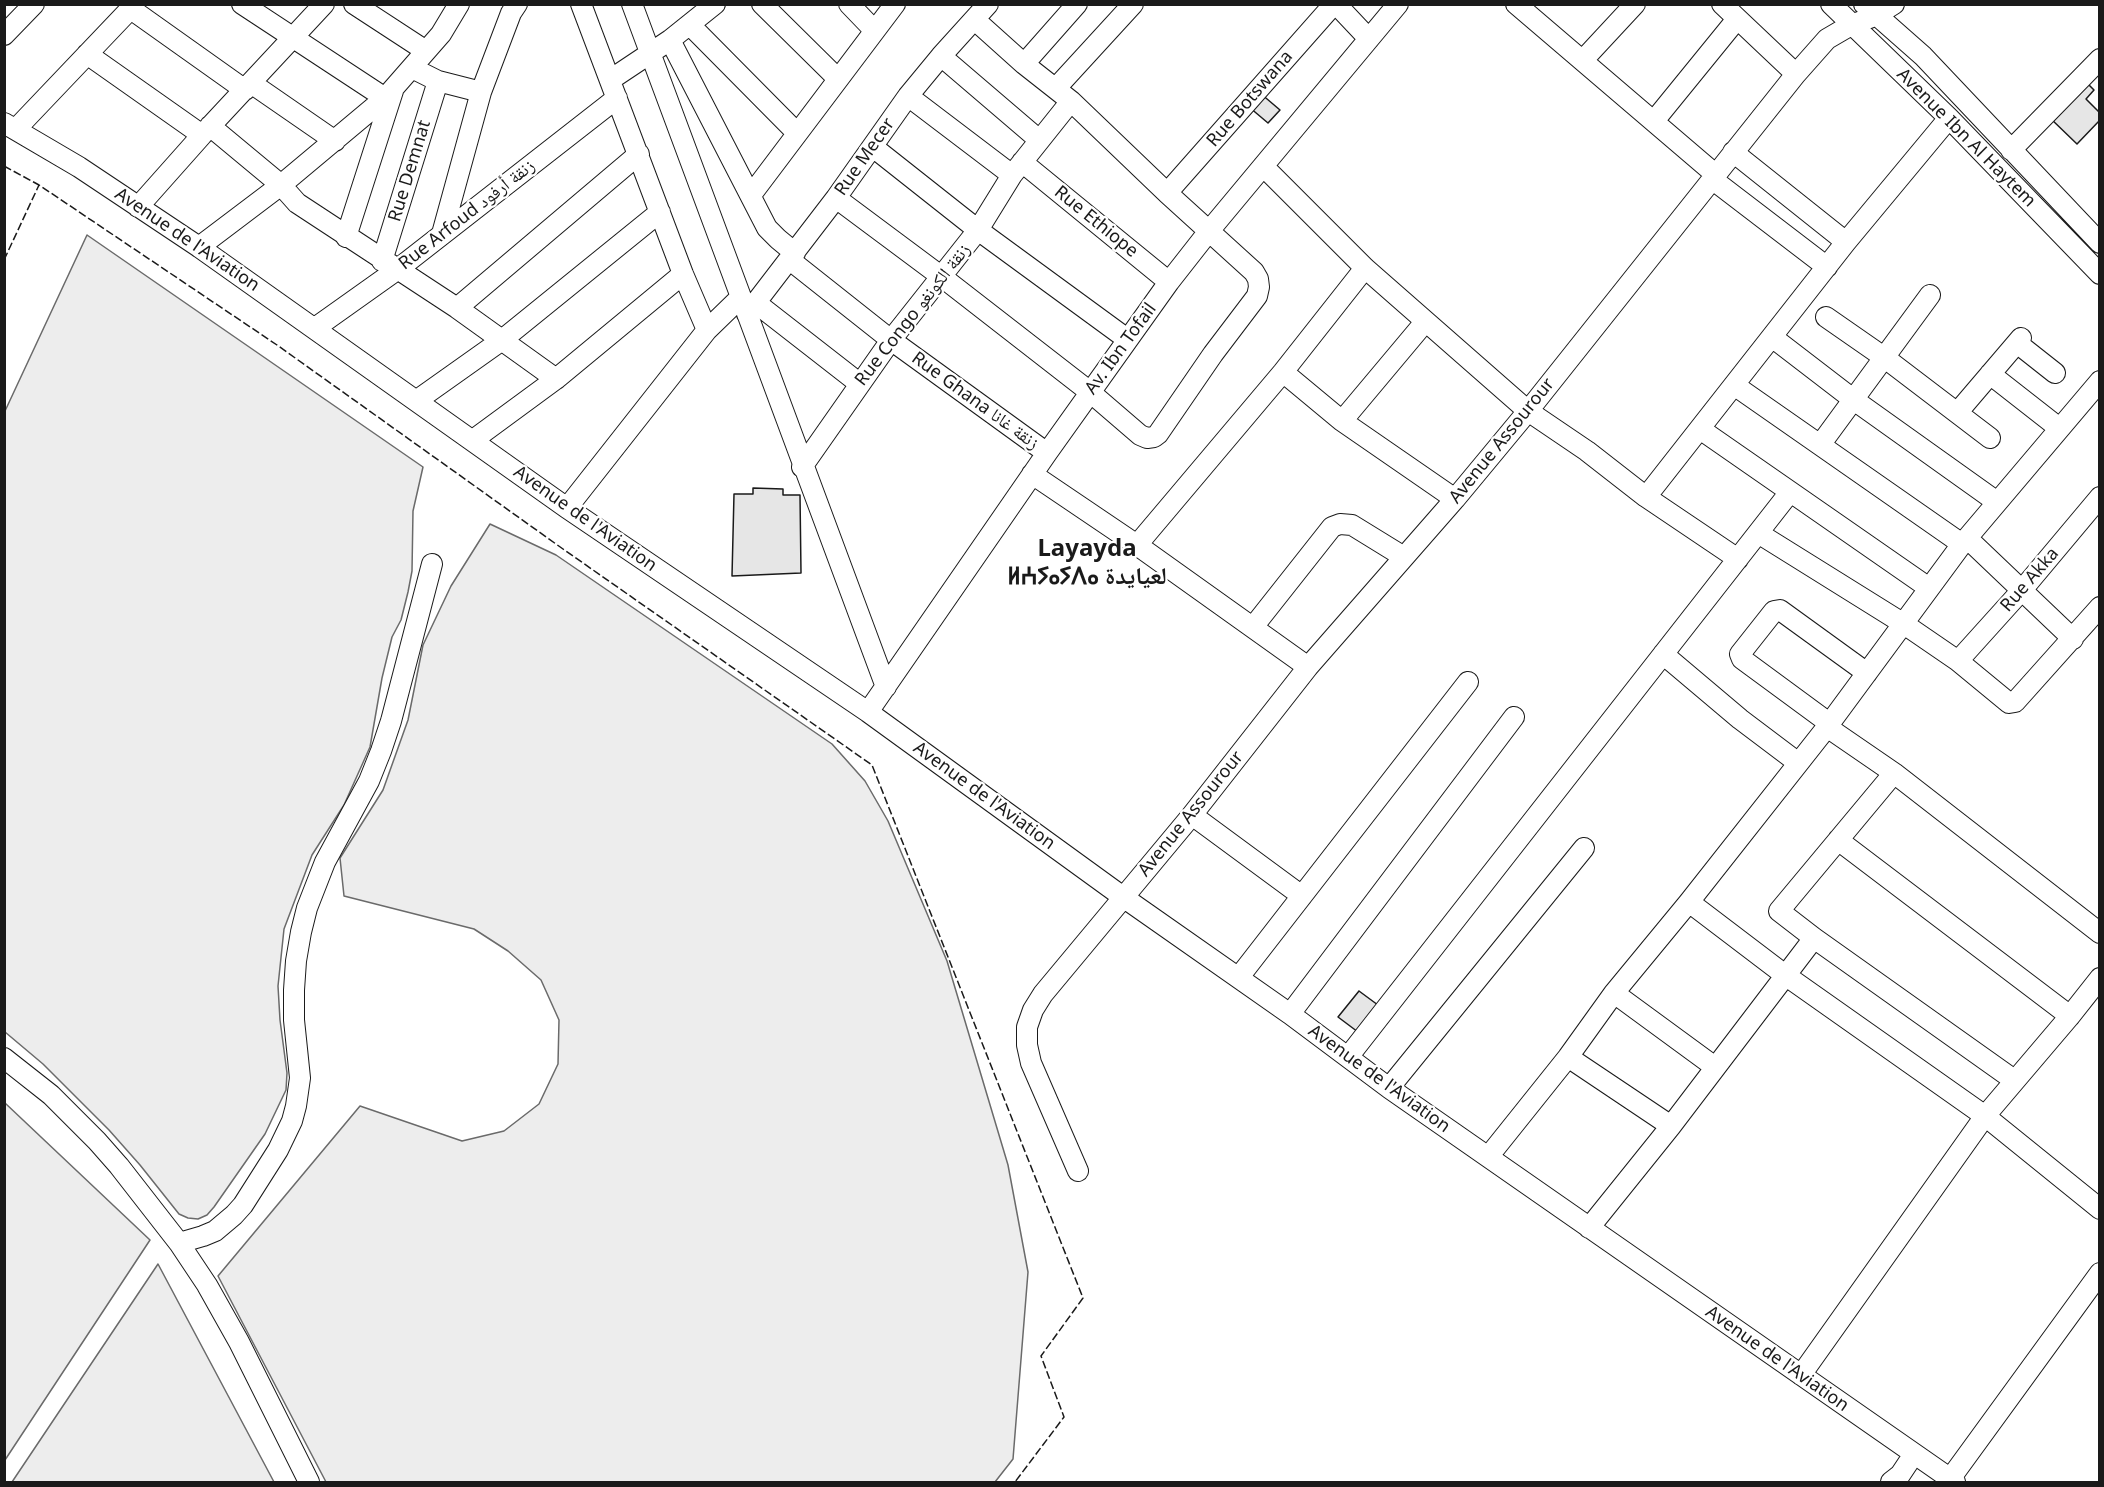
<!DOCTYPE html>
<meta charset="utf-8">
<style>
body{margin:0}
#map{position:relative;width:2104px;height:1487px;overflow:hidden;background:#fff;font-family:"Noto Sans",sans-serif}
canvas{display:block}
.frame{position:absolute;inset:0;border:6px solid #1a1a1a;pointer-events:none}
</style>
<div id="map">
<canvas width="2104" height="1487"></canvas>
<div class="frame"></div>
</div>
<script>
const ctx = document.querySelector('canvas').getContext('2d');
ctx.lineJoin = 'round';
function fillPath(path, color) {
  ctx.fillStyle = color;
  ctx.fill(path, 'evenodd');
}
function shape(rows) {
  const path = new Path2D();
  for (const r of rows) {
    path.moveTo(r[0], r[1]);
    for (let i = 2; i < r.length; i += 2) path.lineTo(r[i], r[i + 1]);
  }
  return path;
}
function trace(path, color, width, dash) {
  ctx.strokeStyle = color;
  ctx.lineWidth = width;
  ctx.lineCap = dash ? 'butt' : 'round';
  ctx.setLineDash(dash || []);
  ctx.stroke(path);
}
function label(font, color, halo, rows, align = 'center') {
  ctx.font = font + ' "Noto Sans","Noto Naskh Arabic","Noto Sans Tifinagh",sans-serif';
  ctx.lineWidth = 4.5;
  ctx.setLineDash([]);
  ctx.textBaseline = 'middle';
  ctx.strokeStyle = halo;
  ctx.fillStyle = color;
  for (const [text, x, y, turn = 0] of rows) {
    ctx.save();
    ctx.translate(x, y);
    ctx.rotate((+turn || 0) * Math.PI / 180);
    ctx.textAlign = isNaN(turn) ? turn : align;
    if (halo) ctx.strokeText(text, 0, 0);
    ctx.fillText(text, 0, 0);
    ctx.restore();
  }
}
const built = shape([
 [87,235,423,467,413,511,412,571,408,592,401,620,392,637,382,678,370,747,344,805,312,855,284,929,278,986,280,1020,287,1073,286,1090,265,1134,214,1207,207,1215,198,1219,188,1218,179,1214,140,1165,109,1130,43,1064,5,1032,5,411,87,235],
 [490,524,556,555,832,744,865,781,888,821,947,961,1008,1165,1028,1272,1013,1459,995,1482,326,1482,218,1276,360,1106,462,1141,504,1131,539,1104,558,1064,559,1020,541,980,508,951,474,929,344,896,340,858,383,790,408,720,423,645,451,586,490,524],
 [5,1103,150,1240,5,1460,5,1103],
 [158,1264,274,1482,12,1482,158,1264]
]);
const building = shape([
 [2084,80,2094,90,2086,99,2100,113,2100,120,2077,144,2049,117,2084,80],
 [1260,93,1280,110,1268,123,1249,107,1260,93],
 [753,488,783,489,783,495,800,495,801,573,732,576,734,494,753,494,753,488],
 [1359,991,1382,1008,1362,1035,1338,1017,1359,991]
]);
const minor = shape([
 [242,4,385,98],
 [354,4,426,51],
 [581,4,683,274,707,330],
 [632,4,886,687],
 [762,4,837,78],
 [849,4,874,30],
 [1336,4,1369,39],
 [1516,4,1715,174],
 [1722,4,1796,74],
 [1831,4,1949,118,2100,274],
 [1864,4,1923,56,2100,243],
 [131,9,245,90],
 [690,25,797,133],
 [4,35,34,4],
 [670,40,767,228,778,239,795,253],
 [87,54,202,135],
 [941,56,1038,139],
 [1583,60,1635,4],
 [1024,64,1077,4],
 [412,68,438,81,481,92],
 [610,80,670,40,715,4],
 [251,83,335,141],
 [1056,88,1133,4],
 [908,96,1012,175],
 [1654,121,1737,19],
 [4,123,79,167,199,247,567,508,868,712,1123,897,1290,1014,1389,1088,1955,1482],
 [210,126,281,185,297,203,457,308,556,379],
 [16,129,135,4],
 [873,147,978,230,1127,339],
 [2011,150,2100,59],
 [1733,152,1846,242],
 [1022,162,1169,282],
 [1263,166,1365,268,1528,411,1587,451,1646,497,1738,559],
 [1712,179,1827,267],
 [1167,193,1334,4],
 [751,195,895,4],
 [836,198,942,277,1090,392,1140,435,1147,438,1154,437,1158,434,1213,354,1257,296,1259,287,1258,279,1254,272,1167,193,1071,101,1024,64,975,20],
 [138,207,202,135,324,4],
 [442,234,481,92,511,13,517,4],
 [346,237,393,91],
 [199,247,281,185,385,98,441,34,459,4],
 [790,260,891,340,1047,453],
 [382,261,438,81],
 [756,303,860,384],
 [457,308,639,154],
 [747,314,836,198,908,96,941,56,988,4],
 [1826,317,1885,358,1990,438],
 [315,328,398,269,617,98],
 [1772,337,1854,400,1997,502],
 [2017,343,2055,373],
 [1283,372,1342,421,1455,499],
 [1990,374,2059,428],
 [1734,385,1962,544],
 [416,401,502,340,660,212],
 [1957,413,2021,338],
 [1342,421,1425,322],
 [1700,429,1929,588],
 [473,440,556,379,683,274],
 [1820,445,1930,295],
 [802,467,891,340,978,230,1012,175,1071,101],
 [1032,474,1137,545,1308,667],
 [1646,497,1846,242,1949,118],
 [567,508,707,330,741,297],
 [1758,533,1904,624,1958,661,2009,703,2015,702,2100,607],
 [1967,538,2073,639],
 [1137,545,1283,372,1365,268],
 [1253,627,1332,527,1340,524,1352,525,1404,557],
 [1663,654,1740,719,1797,762],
 [1958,661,2022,590,2100,497],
 [868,712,1047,453,1169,282,1209,231,1398,4],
 [1829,723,1742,659,1740,654,1774,611,1780,610,1867,673],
 [1827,727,1894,773,2100,933],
 [1894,773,1779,911,1814,938,2014,1080],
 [1192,815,1302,896],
 [1838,840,2070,1016],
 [1689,902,1785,975,1985,1116,2100,1209],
 [1239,977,1468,682],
 [1614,993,1715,1067],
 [1290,1014,1514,717],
 [1348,1057,1790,492],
 [1568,1057,1671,1126],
 [4,1058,51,1095,97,1141,119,1166,179,1243,207,1285,239,1342,309,1482],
 [1389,1088,1584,848],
 [1488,1157,1568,1057,1614,993,1689,902,1827,727,1962,544,2100,381],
 [1078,1171,1031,1063,1027,1045,1027,1027,1033,1010,1043,994,1192,815,1308,667,1455,499,1528,411,1796,74,1827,39,1851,25,1875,16,1894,4],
 [1589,1228,1671,1126,1814,938],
 [179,1243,203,1236,215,1231,234,1215,243,1205,278,1150,292,1121,296,1106,300,1078,294,1020,294,990,296,961,301,932,307,908,325,862,369,781,381,751,391,721,432,564],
 [1801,1375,1985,1116,2070,1016,2100,978],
 [1950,1479,2100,1273],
 [1891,1482,1900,1475,1914,1454]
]);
const fence = shape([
 [4,166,39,185,277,345,563,549,872,765,1083,1298,1041,1356,1064,1417,1015,1482],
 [4,260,39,185]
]);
const streetNames = [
 ["Rue Botswana",1250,99,-49],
 ["Avenue Ibn Al Haytem",1966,138,45],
 ["Rue Mecer",865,157,-55],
 ["Rue Demnat",410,171,-73],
 ["Rue Arfoud زنقة أرفود",467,215,-38],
 ["Rue Ethiope",1096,222,39],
 ["Avenue de l'Aviation",187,240,34],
 ["Rue Congo زنقة الكونغو",913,315,-52],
 ["Av. Ibn Tofail",1121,349,-54],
 ["Rue Ghana زنقة غانا",975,401,36],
 ["Avenue Assourour",1502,441,-51],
 ["Avenue de l'Aviation",585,519,35],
 ["Rue Akka",2030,580,-49],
 ["Avenue de l'Aviation",984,796,36],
 ["Avenue Assourour",1191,814,-51],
 ["Avenue de l'Aviation",1379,1079,36],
 ["Avenue de l'Aviation",1777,1359,35]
];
const districtNames = [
 ["Layayda",1087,549],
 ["ⵍⵄⵢⴰⵢⴷⴰ لعيايدة",1087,577]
];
fillPath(built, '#ededed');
trace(built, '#6a6a6a', 1.5);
fillPath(building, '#e6e6e6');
trace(building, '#1a1a1a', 1.5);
trace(minor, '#1a1a1a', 22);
trace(minor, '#fff', 20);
trace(fence, '#1a1a1a', 1.5, [8, 3]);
label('18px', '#1a1a1a', '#fff', streetNames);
label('bold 24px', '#1a1a1a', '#fff', districtNames);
</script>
